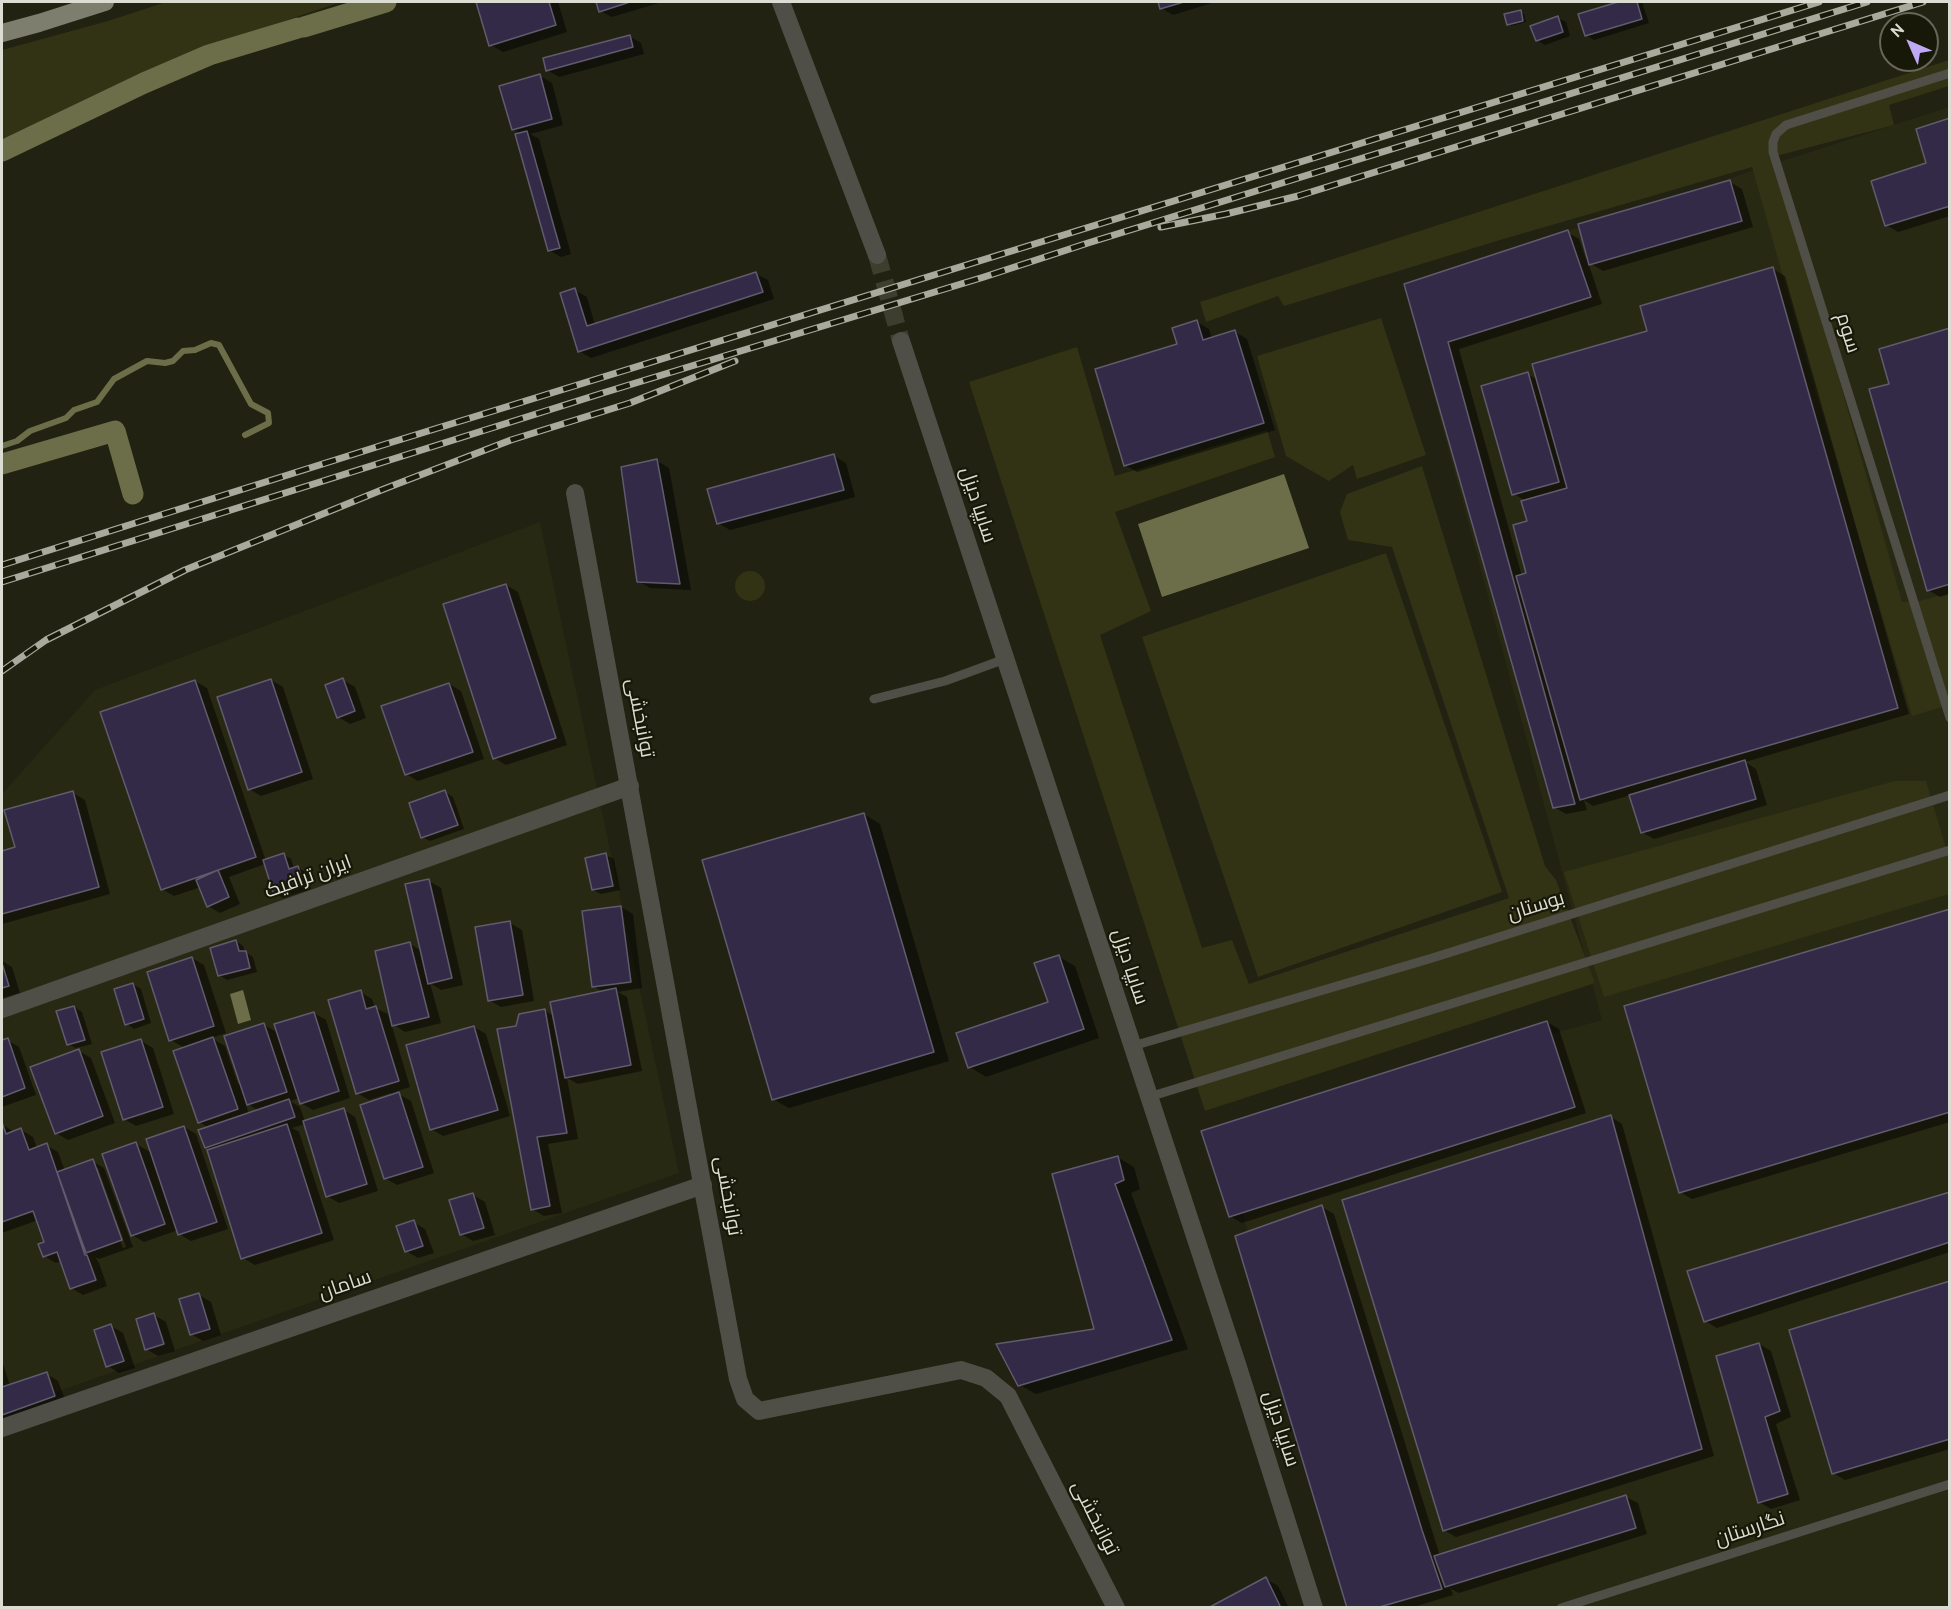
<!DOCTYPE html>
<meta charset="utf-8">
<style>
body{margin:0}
#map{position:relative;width:1951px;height:1609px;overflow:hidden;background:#212211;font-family:Cabin,sans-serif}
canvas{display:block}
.frame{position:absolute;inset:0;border:3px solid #dcddd2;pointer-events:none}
.north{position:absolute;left:1879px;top:12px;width:60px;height:60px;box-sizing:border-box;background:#181808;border:2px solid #666759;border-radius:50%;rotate:315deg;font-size:16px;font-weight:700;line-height:24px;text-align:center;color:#dcddd2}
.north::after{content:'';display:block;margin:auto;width:21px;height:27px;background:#bfa9f4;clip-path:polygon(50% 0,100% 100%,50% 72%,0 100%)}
</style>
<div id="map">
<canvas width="1951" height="1609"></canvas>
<div class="frame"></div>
<div class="north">N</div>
</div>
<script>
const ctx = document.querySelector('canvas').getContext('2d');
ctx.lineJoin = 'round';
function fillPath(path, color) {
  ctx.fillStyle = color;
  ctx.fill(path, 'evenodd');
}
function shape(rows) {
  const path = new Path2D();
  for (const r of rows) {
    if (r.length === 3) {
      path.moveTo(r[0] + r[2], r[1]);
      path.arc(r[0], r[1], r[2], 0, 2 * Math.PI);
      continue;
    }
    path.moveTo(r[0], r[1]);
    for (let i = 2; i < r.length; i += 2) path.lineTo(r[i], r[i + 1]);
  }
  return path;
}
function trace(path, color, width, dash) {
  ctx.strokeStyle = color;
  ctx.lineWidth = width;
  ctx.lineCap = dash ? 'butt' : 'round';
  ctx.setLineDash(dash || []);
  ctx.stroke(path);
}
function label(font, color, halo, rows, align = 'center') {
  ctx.font = font + ' Cabin,Cairo,sans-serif';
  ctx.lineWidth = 4.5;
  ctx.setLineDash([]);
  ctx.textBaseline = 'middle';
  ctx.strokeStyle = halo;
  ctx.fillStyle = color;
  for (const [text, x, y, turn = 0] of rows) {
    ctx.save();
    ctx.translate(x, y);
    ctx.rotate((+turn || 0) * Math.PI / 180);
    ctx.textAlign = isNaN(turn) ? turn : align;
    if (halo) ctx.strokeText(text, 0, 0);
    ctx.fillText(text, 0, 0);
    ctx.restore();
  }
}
const built = shape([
 [1949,107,1949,1607,1365,1607,1215,1127,1602,1020,1404,284],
 [540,522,679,1173,2,1411,2,794,95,690]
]);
const green = shape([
 [166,2,341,2,188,53,2,139,2,50,108,21],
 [1949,60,1949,86,1889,105,1894,125,1776,156,1902,602,1920,601,1949,593,1949,705,1912,716,1816,393,1752,167,1500,240,1284,306,1278,296,1206,322,1200,302],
 [1381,318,1426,455,1357,479,1353,465,1329,481,1286,456,1257,356],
 [1077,347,1115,476,1267,430,1275,457,1115,512,1151,611,1100,635,1202,948,1232,940,1249,984,1509,898,1392,547,1348,540,1340,512,1347,494,1422,466,1545,866,1556,880,1595,983,1205,1111,969,382],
 [1386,553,1502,892,1258,977,1142,637],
 [750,586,15],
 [1895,781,1926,781,1949,858,1949,894,1604,997,1564,872]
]);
const water = shape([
 [1284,474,1309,548,1162,597,1138,524],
 [243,990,251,1020,238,1024,230,994]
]);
const shadow = shape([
 [478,2,558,2,567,32,503,52,491,45],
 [597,2,662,2,612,17,600,11],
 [1159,2,1215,2,1173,15,1161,8],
 [1623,2,1642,2,1649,23,1594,40,1586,35,1580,15],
 [1521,12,1524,14,1526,22,1511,26,1508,24],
 [1558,18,1566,22,1570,36,1545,45,1537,40],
 [629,36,641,43,644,54,559,77,547,70],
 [540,76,552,83,563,125,530,134,539,139,571,254,561,257,549,250,521,134,513,129],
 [1950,120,1950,216,1898,232,1886,225,1928,164],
 [1730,182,1742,189,1753,227,1603,271,1588,262,1602,304,1459,349,1522,576,1528,574,1529,522,1526,501,1514,494,1527,374,1538,380,1649,332,1773,269,1785,276,1909,714,1745,762,1756,769,1767,805,1654,839,1642,832,1631,795,1593,806,1584,800,1587,810,1566,814,1554,807,1406,285,1567,232,1579,239,1586,259,1589,258],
 [756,274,768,280,774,299,591,358,579,351,575,290,587,297,595,325],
 [1197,322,1209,329,1212,339,1235,332,1247,339,1275,430,1137,472,1125,465,1179,345],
 [1950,330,1950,594,1940,597,1928,590,1891,385],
 [834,456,846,463,855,497,730,530,718,523],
 [657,461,669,468,691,590,650,588,638,581],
 [506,585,518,592,567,745,506,765,494,758],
 [271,680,283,687,313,779,261,796,249,789],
 [343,680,355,687,366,718,350,724,338,717],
 [195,681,207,688,266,861,284,855,291,859,294,868,298,867,305,872,311,889,283,898,276,894,265,864,229,877,240,904,220,913,208,906,201,887,174,896,162,889],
 [449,684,461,691,484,759,418,781,406,774],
 [445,792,453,797,464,829,430,841,422,837],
 [73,793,85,800,110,894,2,924,2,852,16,848],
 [864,814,880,824,949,1061,789,1108,773,1099],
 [606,855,614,859,620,890,601,894,593,890],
 [429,881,441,888,463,985,441,990,430,983,441,1023,405,1032,391,1023,410,1087,395,1092,411,1101,434,1173,397,1185,385,1178,391,1093,369,1100,357,1093,360,992,372,999,375,1008,388,1014,390,1022,393,1021,410,944,422,951],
 [621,907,633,914,642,988,618,992,627,997,642,1071,578,1084,567,1078,578,1139,548,1144,562,1213,544,1216,532,1209,517,1027,544,1010,554,1016,604,992,593,986],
 [1950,911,1950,1122,1692,1199,1680,1192],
 [510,923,522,930,534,1001,501,1007,489,1000],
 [236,941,243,946,245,952,253,957,257,972,227,980,219,975],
 [1059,957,1075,966,1099,1038,986,1077,970,1067,1050,1003],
 [192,958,204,965,226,1033,211,1038,225,1046,238,1084,241,1083,264,1025,279,1033,314,1013,326,1020,350,1098,313,1110,301,1103,300,1098,290,1101,300,1107,305,1122,344,1110,355,1117,378,1191,339,1203,327,1196,305,1124,292,1128,299,1132,334,1240,255,1265,243,1258,211,1150,206,1147,209,1128,199,1122,185,1048,171,1040],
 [245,1102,259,1111,249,1114],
 [2,961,12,967,20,993,2,998],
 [133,984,141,989,151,1023,134,1029,127,1024],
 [74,1007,82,1012,92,1044,76,1048,68,1044],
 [1547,1022,1559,1029,1586,1113,1242,1223,1230,1216],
 [474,1027,486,1034,510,1116,443,1136,431,1129],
 [7,1040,19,1047,36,1095,2,1107,2,1042],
 [141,1041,153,1048,174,1114,136,1126,124,1119],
 [79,1051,91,1058,115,1123,68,1140,56,1133],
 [1611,1117,1622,1124,1714,1456,1456,1537,1444,1530],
 [2,1124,14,1132,21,1130,33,1137,37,1148,46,1145,58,1152,65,1171,92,1161,104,1168,133,1247,99,1259,95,1257,99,1263,107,1286,83,1295,71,1288,61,1261,56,1263,44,1256,46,1243,38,1220,2,1233],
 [94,1168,98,1168,126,1247,123,1248],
 [184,1127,196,1134,228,1229,191,1241,179,1234,178,1230,144,1242,132,1235,136,1144,152,1153],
 [1117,1157,1134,1167,1140,1189,1131,1193,1188,1349,1036,1394,1020,1385,1096,1330],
 [1950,1193,1950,1252,1717,1328,1705,1321],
 [473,1195,485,1202,495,1235,473,1241,461,1234],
 [1322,1207,1334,1214,1440,1556,1626,1497,1638,1503,1647,1534,1459,1593,1451,1589,1453,1595,1410,1608,1349,1608],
 [413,1222,425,1229,434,1253,418,1258,406,1251],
 [1950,1283,1950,1449,1845,1480,1833,1473],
 [199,1295,211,1302,221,1335,203,1341,191,1334],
 [154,1315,166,1322,175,1351,158,1356,146,1349],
 [111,1326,123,1333,135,1368,119,1373,108,1366],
 [1759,1344,1771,1351,1791,1417,1776,1424,1800,1500,1771,1509,1759,1502],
 [2,1361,10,1386,47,1374,58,1381,66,1402,2,1425],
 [1266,1579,1278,1586,1289,1608,1211,1608]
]);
const stream = shape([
 [2,446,17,441,30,431,66,418,74,410,97,402,114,379,147,361,165,363,173,361,183,351,195,350,211,343,219,345,251,404,268,413,269,423,245,435]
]);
const canal = shape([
 [304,27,386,2],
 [2,151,144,83,209,55,298,28],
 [2,464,115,431,133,494]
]);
const building = shape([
 [476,2,549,2,556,25,489,46,476,2],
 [596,2,630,2,599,12,596,2],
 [1158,2,1184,2,1160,9,1158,2],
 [1618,2,1637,2,1642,19,1585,36,1578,14,1618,2],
 [1521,10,1523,21,1507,25,1504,14,1521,10],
 [1558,16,1563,32,1536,41,1530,26,1558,16],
 [630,35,633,47,546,71,543,58,630,35],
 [540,74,552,119,512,130,499,86,540,74],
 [1950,118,1950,206,1885,226,1871,181,1926,163,1916,129,1950,118],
 [527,131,560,248,548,251,515,134,527,131],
 [1730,180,1742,221,1589,265,1578,224,1730,180],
 [1568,230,1591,297,1448,342,1575,804,1553,808,1404,284,1568,230],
 [1773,267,1898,708,1580,800,1516,576,1526,573,1513,525,1527,521,1521,501,1567,488,1532,364,1647,331,1640,306,1773,267],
 [756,272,763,292,578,352,560,293,575,288,587,326,756,272],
 [1197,320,1203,340,1235,330,1264,423,1124,466,1095,369,1177,344,1172,328,1197,320],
 [1950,328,1950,584,1927,591,1869,389,1889,384,1879,349,1950,328],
 [1528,372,1559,482,1512,495,1481,386,1528,372],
 [834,454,844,490,717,524,707,489,834,454],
 [657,459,680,584,637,582,621,467,657,459],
 [506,584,556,738,493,759,443,604,506,584],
 [343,678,355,711,337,718,325,685,343,678],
 [271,679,302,772,248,790,217,697,271,679],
 [195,680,256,857,161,890,100,712,195,680],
 [449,683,473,752,405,775,381,706,449,683],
 [1745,760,1756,799,1641,833,1629,795,1745,760],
 [445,790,458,825,421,838,409,803,445,790],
 [73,791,99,887,2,914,2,851,15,847,4,810,73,791],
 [864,813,934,1052,772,1100,702,860,864,813],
 [284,853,289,869,298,866,304,885,274,895,263,860,284,853],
 [606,853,613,886,592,890,585,858,606,853],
 [218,870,229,897,207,907,196,880,218,870],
 [429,879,452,978,428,984,405,884,429,879],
 [621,906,631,982,592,987,582,911,621,906],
 [1950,909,1950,1112,1679,1193,1624,1006,1950,909],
 [510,921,523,995,488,1001,475,927,510,921],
 [236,940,239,951,246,951,250,968,218,976,210,948,236,940],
 [410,942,429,1017,392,1026,375,951,410,942],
 [1059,955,1084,1029,968,1068,956,1033,1048,1002,1034,963,1059,955],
 [192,957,214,1026,169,1041,147,972,192,957],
 [2,963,9,986,2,988,2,963],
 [133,983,144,1019,125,1025,114,989,133,983],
 [616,988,631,1065,565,1078,550,1002,616,988],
 [361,990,366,1009,376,1006,399,1081,356,1094,328,1000,361,990],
 [74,1006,85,1040,67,1045,56,1011,74,1006],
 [545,1009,567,1133,537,1137,550,1206,531,1210,497,1029,516,1026,519,1014,545,1009],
 [314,1012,339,1091,300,1104,274,1024,314,1012],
 [1547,1021,1575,1107,1229,1217,1201,1131,1547,1021],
 [264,1023,287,1092,247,1105,224,1036,264,1023],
 [474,1026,498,1110,430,1130,406,1045,474,1026],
 [213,1037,238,1109,198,1123,173,1051,213,1037],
 [8,1038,25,1088,2,1097,2,1040,8,1038],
 [141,1039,163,1107,123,1120,101,1052,141,1039],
 [79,1049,103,1116,55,1134,30,1067,79,1049],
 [399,1092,423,1167,384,1179,360,1105,399,1092],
 [289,1099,295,1117,205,1148,198,1130,289,1099],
 [344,1108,367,1184,326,1197,303,1121,344,1108],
 [1611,1115,1702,1449,1443,1531,1342,1200,1611,1115],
 [2,1122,6,1134,21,1128,29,1150,47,1143,85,1255,87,1255,96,1280,70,1289,57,1252,43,1257,38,1244,44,1242,33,1211,2,1222,2,1122],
 [287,1124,322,1233,241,1259,207,1150,287,1124],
 [184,1126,217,1222,178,1235,146,1139,184,1126],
 [136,1142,165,1224,131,1236,102,1154,136,1142],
 [1118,1156,1124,1180,1115,1184,1172,1340,1018,1386,996,1344,1094,1329,1052,1174,1118,1156],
 [93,1159,122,1240,86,1253,57,1172,93,1159],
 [1950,1192,1950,1242,1704,1322,1687,1271,1950,1192],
 [473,1193,484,1228,460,1235,449,1200,473,1193],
 [1322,1205,1422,1530,1442,1589,1376,1608,1347,1608,1235,1236,1322,1205],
 [414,1220,423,1246,405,1252,396,1226,414,1220],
 [1950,1281,1950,1439,1832,1474,1789,1330,1950,1281],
 [199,1293,210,1329,190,1335,179,1299,199,1293],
 [154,1313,164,1344,145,1350,136,1319,154,1313],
 [111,1324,124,1361,106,1367,94,1330,111,1324],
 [1759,1343,1780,1411,1765,1417,1788,1494,1758,1503,1716,1356,1759,1343],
 [47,1372,55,1396,2,1415,2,1387,47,1372],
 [1626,1495,1636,1528,1445,1587,1434,1556,1626,1495],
 [1266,1577,1281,1608,1208,1608,1266,1577]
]);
const tertiaryTunnel = shape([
 [877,255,901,341]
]);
const service = shape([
 [1950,73,1786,125,1776,134,1773,142,1773,152,1950,718],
 [874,699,945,681,1005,659],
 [1133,1046,1429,959,1950,795],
 [1149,1097,1950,850],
 [1561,1608,1950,1484]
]);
const minor = shape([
 [2,1009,630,786],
 [2,1428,703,1185]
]);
const tertiary = shape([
 [781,2,877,255],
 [901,341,1237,1364,1314,1608],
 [575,493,738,1379,745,1399,759,1411,961,1370,986,1378,1008,1396,1116,1608]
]);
const primary = shape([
 [2,33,39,23,105,2]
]);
const rail = shape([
 [1161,227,1226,214,1298,196,1923,2],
 [2,565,386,444,1819,2],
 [2,582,606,392,984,277,1088,243,1867,2],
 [2,671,46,640,185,570,384,489,511,440,630,403,735,361]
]);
const streetNames = [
 ["سوم",1848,333,73],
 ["سایپا دیزل",978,505,72],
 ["توانبخشی",640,718,79],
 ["ایران ترافیک",308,877,-20],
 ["بوستان",1536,906,-17],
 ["سایپا دیزل",1130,967,72],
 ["توانبخشی",728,1196,80],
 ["سامان",345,1285,-19],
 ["سایپا دیزل",1281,1429,72],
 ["توانبخشی",1095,1518,63],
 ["نگارستان",1750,1529,-18]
];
fillPath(built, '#282912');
fillPath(green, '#323314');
fillPath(water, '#6c6e49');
fillPath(shadow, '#0007');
trace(stream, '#6c6e49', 6);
trace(canal, '#6c6e49', 21);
fillPath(building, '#332a48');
trace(building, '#605b6d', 1.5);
trace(tertiaryTunnel, '#3d3e2e', 18, [18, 9]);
trace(service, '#4f4f47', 9);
trace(minor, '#4f4f47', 18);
trace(tertiary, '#4f4f47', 18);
trace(primary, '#7d7e6d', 18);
trace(rail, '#a9aa9d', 7);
trace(rail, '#181808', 4.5, [14]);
label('20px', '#dcddd2', '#181808', streetNames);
</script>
